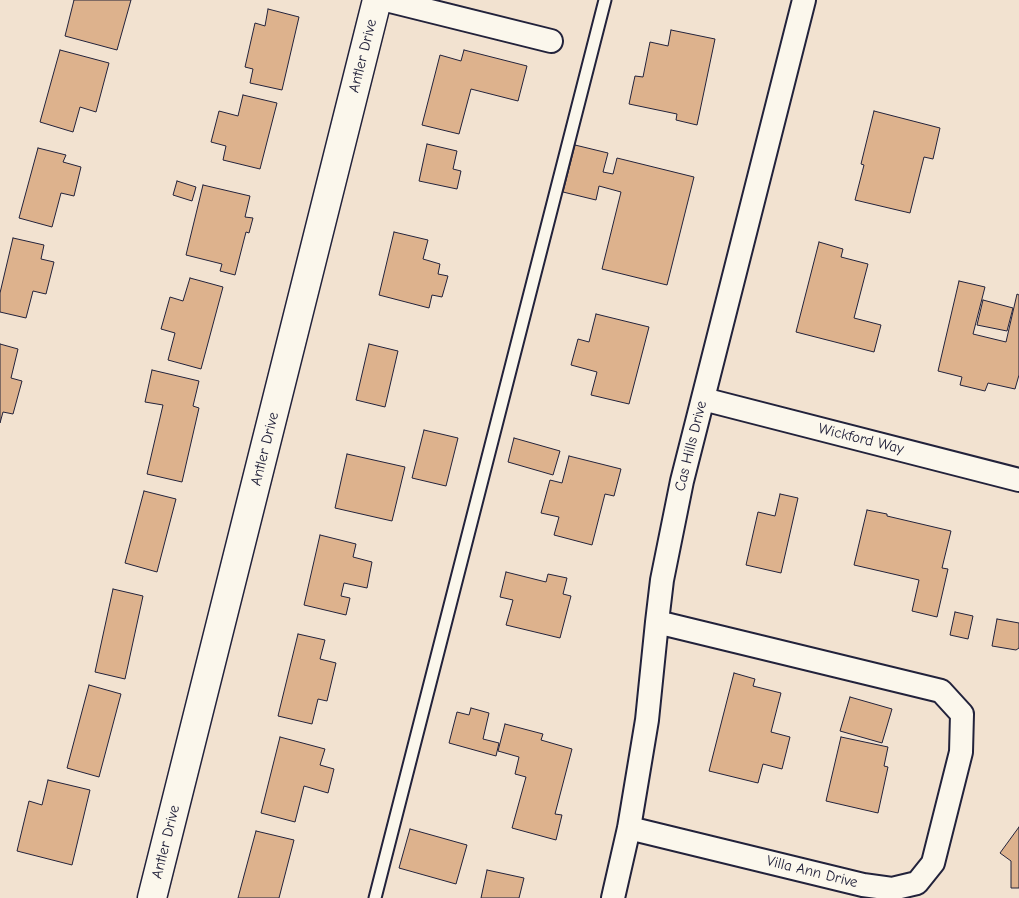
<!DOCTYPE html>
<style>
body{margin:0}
canvas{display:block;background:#f2e2d0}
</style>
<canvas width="1019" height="898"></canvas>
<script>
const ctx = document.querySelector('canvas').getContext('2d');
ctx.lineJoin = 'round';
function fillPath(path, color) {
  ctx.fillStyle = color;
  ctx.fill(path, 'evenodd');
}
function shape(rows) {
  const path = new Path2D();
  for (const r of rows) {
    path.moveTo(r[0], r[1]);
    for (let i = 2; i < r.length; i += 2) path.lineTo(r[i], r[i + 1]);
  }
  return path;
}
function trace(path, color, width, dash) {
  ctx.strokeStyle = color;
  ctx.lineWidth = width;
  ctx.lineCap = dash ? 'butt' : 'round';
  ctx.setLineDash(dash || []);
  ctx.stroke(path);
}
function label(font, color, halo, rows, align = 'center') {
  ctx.font = font + ' "Comic Neue",sans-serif';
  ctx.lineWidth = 4.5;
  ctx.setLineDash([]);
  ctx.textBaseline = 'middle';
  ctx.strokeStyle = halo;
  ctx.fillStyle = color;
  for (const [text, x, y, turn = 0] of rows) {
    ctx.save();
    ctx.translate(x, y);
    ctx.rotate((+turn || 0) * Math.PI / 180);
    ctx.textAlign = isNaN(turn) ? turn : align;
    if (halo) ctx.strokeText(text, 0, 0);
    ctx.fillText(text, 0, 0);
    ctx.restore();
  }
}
const building = shape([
 [74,0,131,0,117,50,65,36,74,0],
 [268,9,299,17,282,90,250,83,253,69,245,67,255,23,265,26,268,9],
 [671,30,715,39,697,125,676,120,677,114,629,104,635,76,643,77,650,42,668,46,671,30],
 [60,50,109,63,96,112,80,107,73,132,40,122,60,50],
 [464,50,527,66,518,101,471,89,459,134,422,125,440,55,461,61,464,50],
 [243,95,277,103,260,169,223,160,226,146,211,142,219,111,238,116,243,95],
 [874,111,940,128,933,159,924,157,910,213,855,200,864,165,861,164,874,111],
 [427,144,457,151,453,169,461,171,457,189,419,181,427,144],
 [575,145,608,153,603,172,613,174,617,158,694,177,667,285,602,269,621,192,599,186,596,200,563,192,575,145],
 [38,148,66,155,63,162,81,167,74,196,61,193,52,227,19,218,38,148],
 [177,181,196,187,192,201,173,195,177,181],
 [203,185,250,196,245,217,253,218,249,233,246,232,235,275,220,271,222,264,186,255,203,185],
 [394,232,428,240,423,259,440,264,438,274,448,276,442,297,432,295,429,308,379,295,394,232],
 [13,238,44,245,41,259,54,262,46,294,33,291,26,318,0,312,0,293,13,238],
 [819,242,843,249,841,257,868,264,854,318,881,325,874,352,796,332,819,242],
 [190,278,223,287,201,369,168,360,175,333,161,329,170,297,183,301,190,278],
 [959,281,985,287,973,334,1006,342,1017,294,1019,295,1019,375,1015,389,988,383,985,391,960,385,962,377,938,371,959,281],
 [983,300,1013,308,1007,331,977,325,983,300],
 [596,314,649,327,629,404,591,395,597,372,571,365,578,339,589,342,596,314],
 [0,344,18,349,11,378,22,381,13,414,3,412,0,423,0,344],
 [369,344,398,351,385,407,356,400,369,344],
 [152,370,199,381,193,406,199,408,182,482,147,474,163,405,145,402,152,370],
 [424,430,458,438,446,486,412,478,424,430],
 [514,438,560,451,553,475,508,462,514,438],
 [347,454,405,467,392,521,335,508,347,454],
 [569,456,621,469,614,496,605,494,592,545,554,535,559,517,541,513,550,480,562,483,569,456],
 [144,491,176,499,157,572,125,563,144,491],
 [780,494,798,498,781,573,746,565,758,512,775,516,780,494],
 [867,510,887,514,887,516,951,531,942,568,948,569,937,617,912,611,919,580,854,565,867,510],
 [320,535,356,544,353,557,372,562,367,588,344,583,341,596,350,598,346,615,304,605,320,535],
 [506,572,546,582,548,574,567,578,563,594,571,596,560,638,506,625,513,600,500,597,506,572],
 [113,589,143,596,125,679,95,672,113,589],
 [955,612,973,616,968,639,950,635,955,612],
 [997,619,1019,623,1019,648,1016,650,992,646,997,619],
 [298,634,325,640,320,659,336,663,327,701,318,699,312,724,278,716,298,634],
 [734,673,755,679,753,686,781,693,771,732,790,737,782,769,763,764,758,783,709,771,734,673],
 [89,685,121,694,99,777,67,768,89,685],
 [850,697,892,709,882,743,840,731,850,697],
 [471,708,489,713,483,739,499,743,496,756,449,743,457,712,469,715,471,708],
 [505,724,543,734,541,740,572,749,555,814,562,815,556,840,512,828,526,777,515,774,519,757,498,751,505,724],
 [280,737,325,749,320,765,334,769,328,793,304,786,295,822,261,813,280,737],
 [841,737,888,747,884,766,888,767,878,813,826,801,841,737],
 [48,780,90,790,72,865,17,851,29,801,42,805,48,780],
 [1019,827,1019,888,1011,888,1011,861,1000,853,1019,827],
 [410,829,467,845,456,884,399,868,410,829],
 [256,831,294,840,279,898,238,898,256,831],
 [487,870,524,878,519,898,481,898,487,870]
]);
const service = shape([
 [375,898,605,0]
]);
const minor = shape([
 [386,0,551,41],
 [703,399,1019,480],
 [629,828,863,885,892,889,917,883,933,863,961,752,962,714,941,691,657,622],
 [613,898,629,828,647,720,657,622,662,580,682,481,804,0]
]);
const tertiary = shape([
 [152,898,377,0]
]);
const streetNames = [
 ["Antler Drive",363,56,-76],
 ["Wickford Way",861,439,14],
 ["Cas Hills Drive",691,446,-76],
 ["Antler Drive",265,449,-76],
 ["Antler Drive",166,842,-76],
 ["Villa Ann Drive",812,872,14]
];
fillPath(building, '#ddb28d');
trace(building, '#22223b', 1);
trace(service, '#22223b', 15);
trace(minor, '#22223b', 26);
trace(tertiary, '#22223b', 31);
trace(service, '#fbf7ec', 11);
trace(minor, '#fbf7ec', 22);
trace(tertiary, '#fbf7ec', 28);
label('15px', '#22223b', '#fbf7ec', streetNames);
</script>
